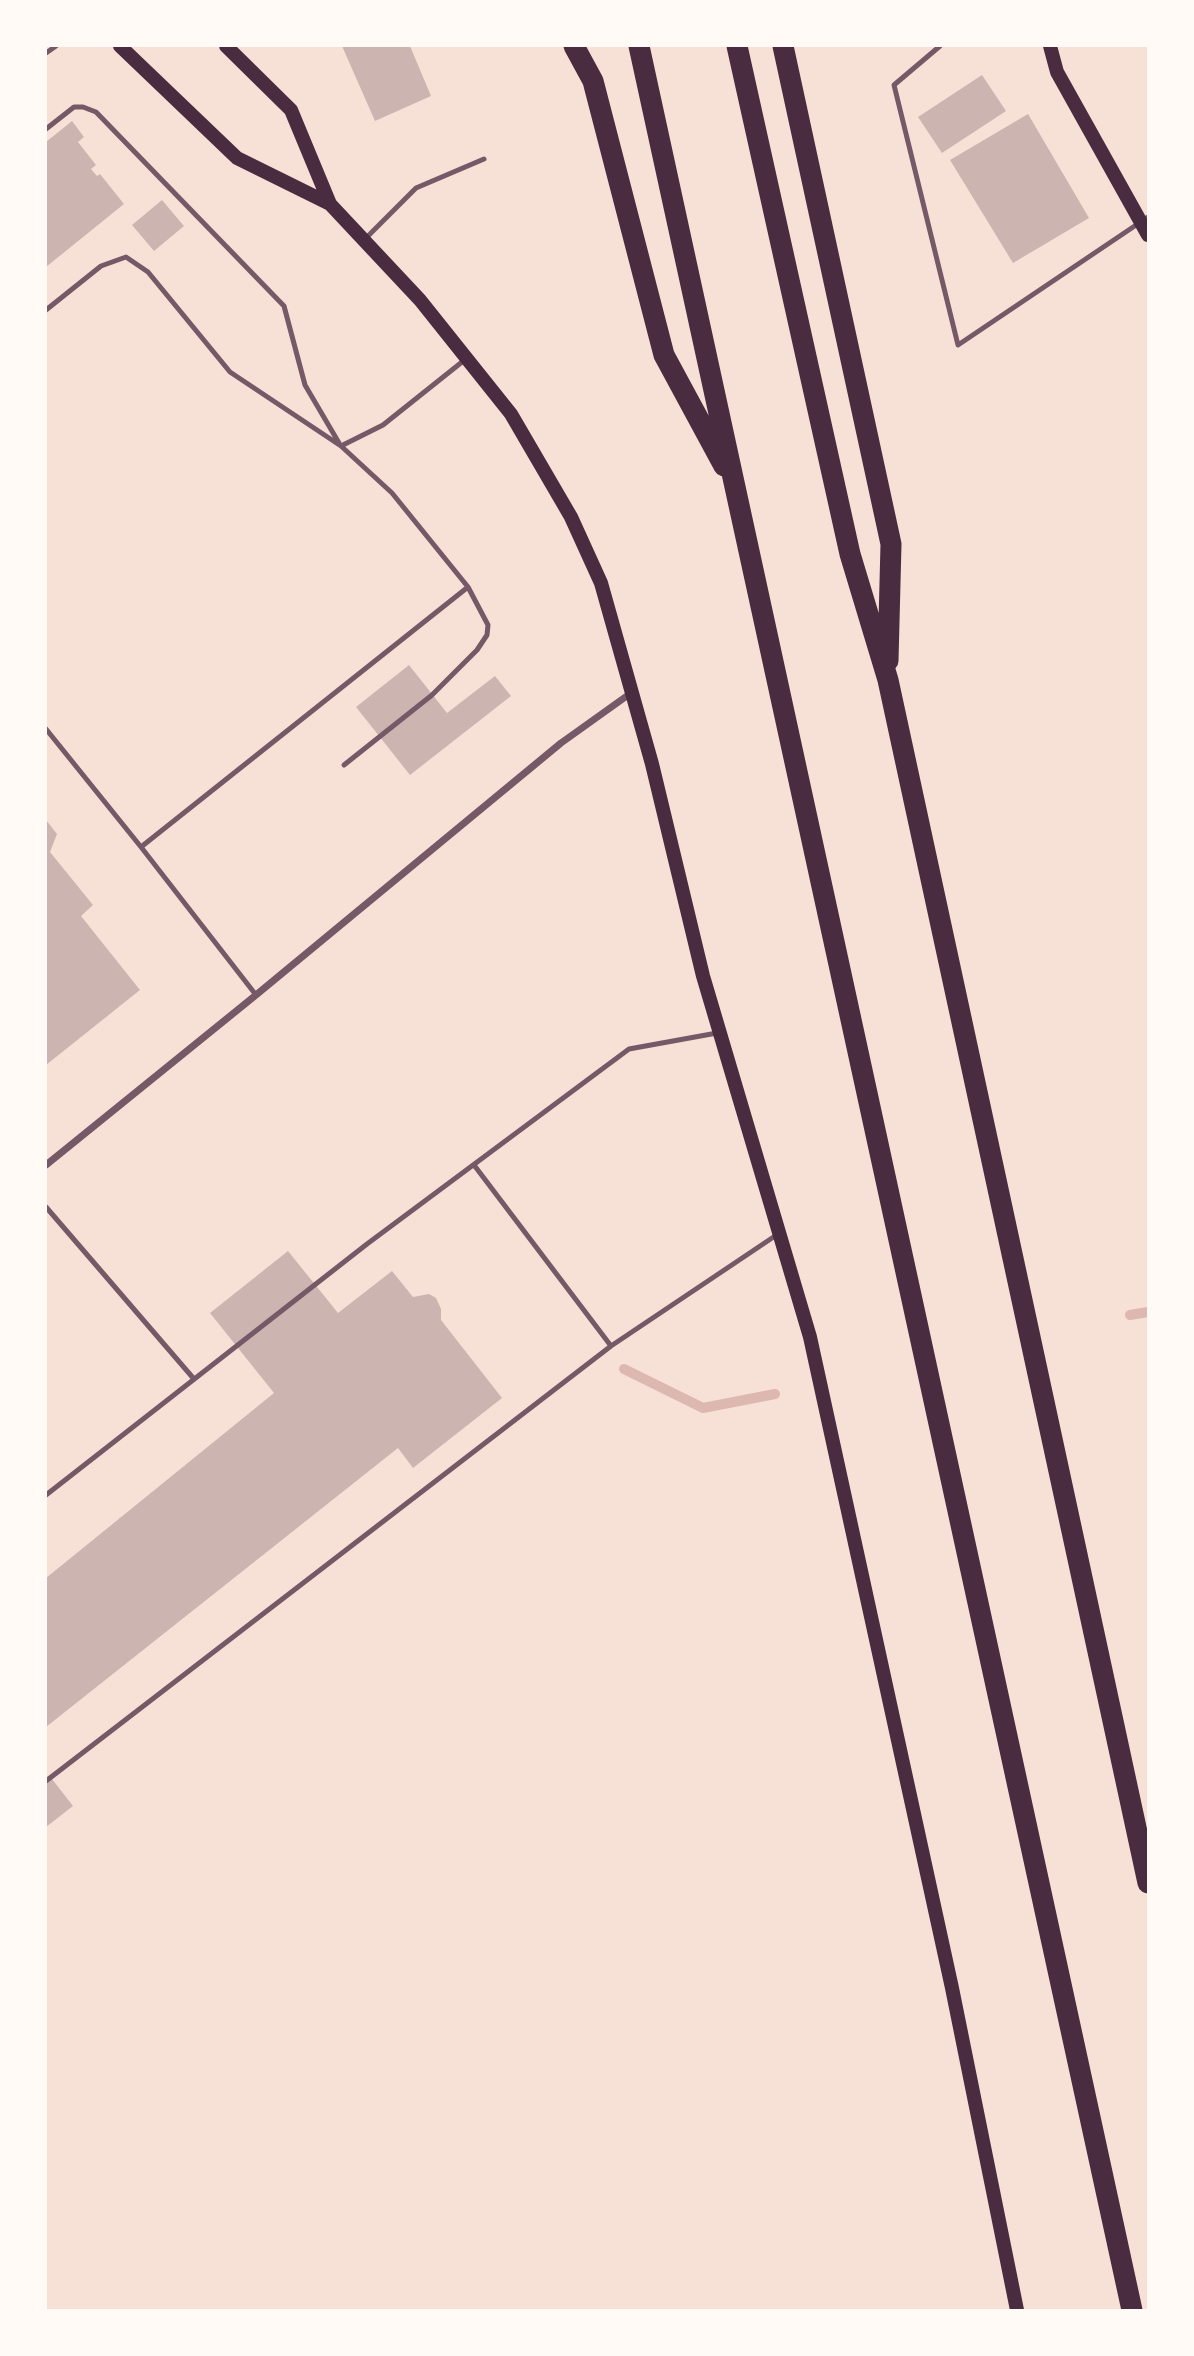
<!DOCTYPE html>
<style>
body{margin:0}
#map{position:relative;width:1194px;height:2356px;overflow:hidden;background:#f7e1d7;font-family:"Crimson Pro",serif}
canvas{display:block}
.frame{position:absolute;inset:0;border:47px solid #fffaf5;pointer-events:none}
</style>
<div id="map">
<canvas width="1194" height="2356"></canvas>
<div class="frame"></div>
</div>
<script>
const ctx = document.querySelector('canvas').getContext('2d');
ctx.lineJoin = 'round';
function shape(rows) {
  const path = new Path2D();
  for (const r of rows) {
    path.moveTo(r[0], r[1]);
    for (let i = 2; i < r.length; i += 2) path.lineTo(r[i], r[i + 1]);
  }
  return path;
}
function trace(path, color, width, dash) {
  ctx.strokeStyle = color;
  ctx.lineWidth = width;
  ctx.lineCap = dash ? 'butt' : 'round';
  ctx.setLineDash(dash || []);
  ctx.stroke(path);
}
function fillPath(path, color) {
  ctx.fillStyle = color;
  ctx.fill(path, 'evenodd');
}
const stream = shape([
 [1130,1315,1148,1312],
 [624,1369,703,1408,775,1394]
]);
const building = shape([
 [342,46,410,46,431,96,375,121],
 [982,75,1006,111,942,153,918,117],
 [1028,114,1089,218,1013,263,950,160],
 [72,121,84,137,78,142,96,165,91,169,97,176,100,174,124,204,46,267,46,142],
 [162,200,184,226,154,251,132,225],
 [409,665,447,713,495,676,511,696,410,775,356,707],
 [46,820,57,834,50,852,93,905,81,916,140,990,46,1065],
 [288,1251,338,1313,392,1271,413,1297,429,1294,436,1298,441,1309,441,1320,502,1398,413,1468,398,1448,46,1727,46,1578,274,1393,210,1313],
 [52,1779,73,1806,46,1827,46,1784]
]);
const service = shape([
 [940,46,894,85,958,345,1148,217],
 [46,53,56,46],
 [46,129,74,107,83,107,96,112,284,306,305,385,339,443],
 [365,239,416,188,484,159],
 [46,310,101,266,126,257,148,272,230,372,341,446,392,493,468,587,488,625,487,635,477,650,432,695,344,765],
 [341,446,383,425,467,358],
 [46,729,141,847,256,995],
 [141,847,468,587],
 [474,1165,611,1346,778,1234],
 [46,1207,194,1379],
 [46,1495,367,1244,629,1049,717,1033],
 [46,1781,611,1346]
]);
const minor = shape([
 [46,1165,256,995,561,743,631,693]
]);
const secondary = shape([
 [120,46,237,158,330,204,420,300,511,414,571,517,601,583,652,764,703,976,810,1337,952,1988,1017,2310],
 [226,46,291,110,330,204],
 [1050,46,1057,72,1148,235]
]);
const motorway = shape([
 [574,46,593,81,664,355,724,466],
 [639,46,1132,2310],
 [737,46,850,554,888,680,1148,1883],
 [783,46,891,544,888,661]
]);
trace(stream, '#dcb8b0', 10);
fillPath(building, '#ccb4b1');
trace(service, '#755966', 5);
trace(minor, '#755966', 7);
trace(secondary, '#4a2c40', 14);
trace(motorway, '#4a2c40', 21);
</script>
